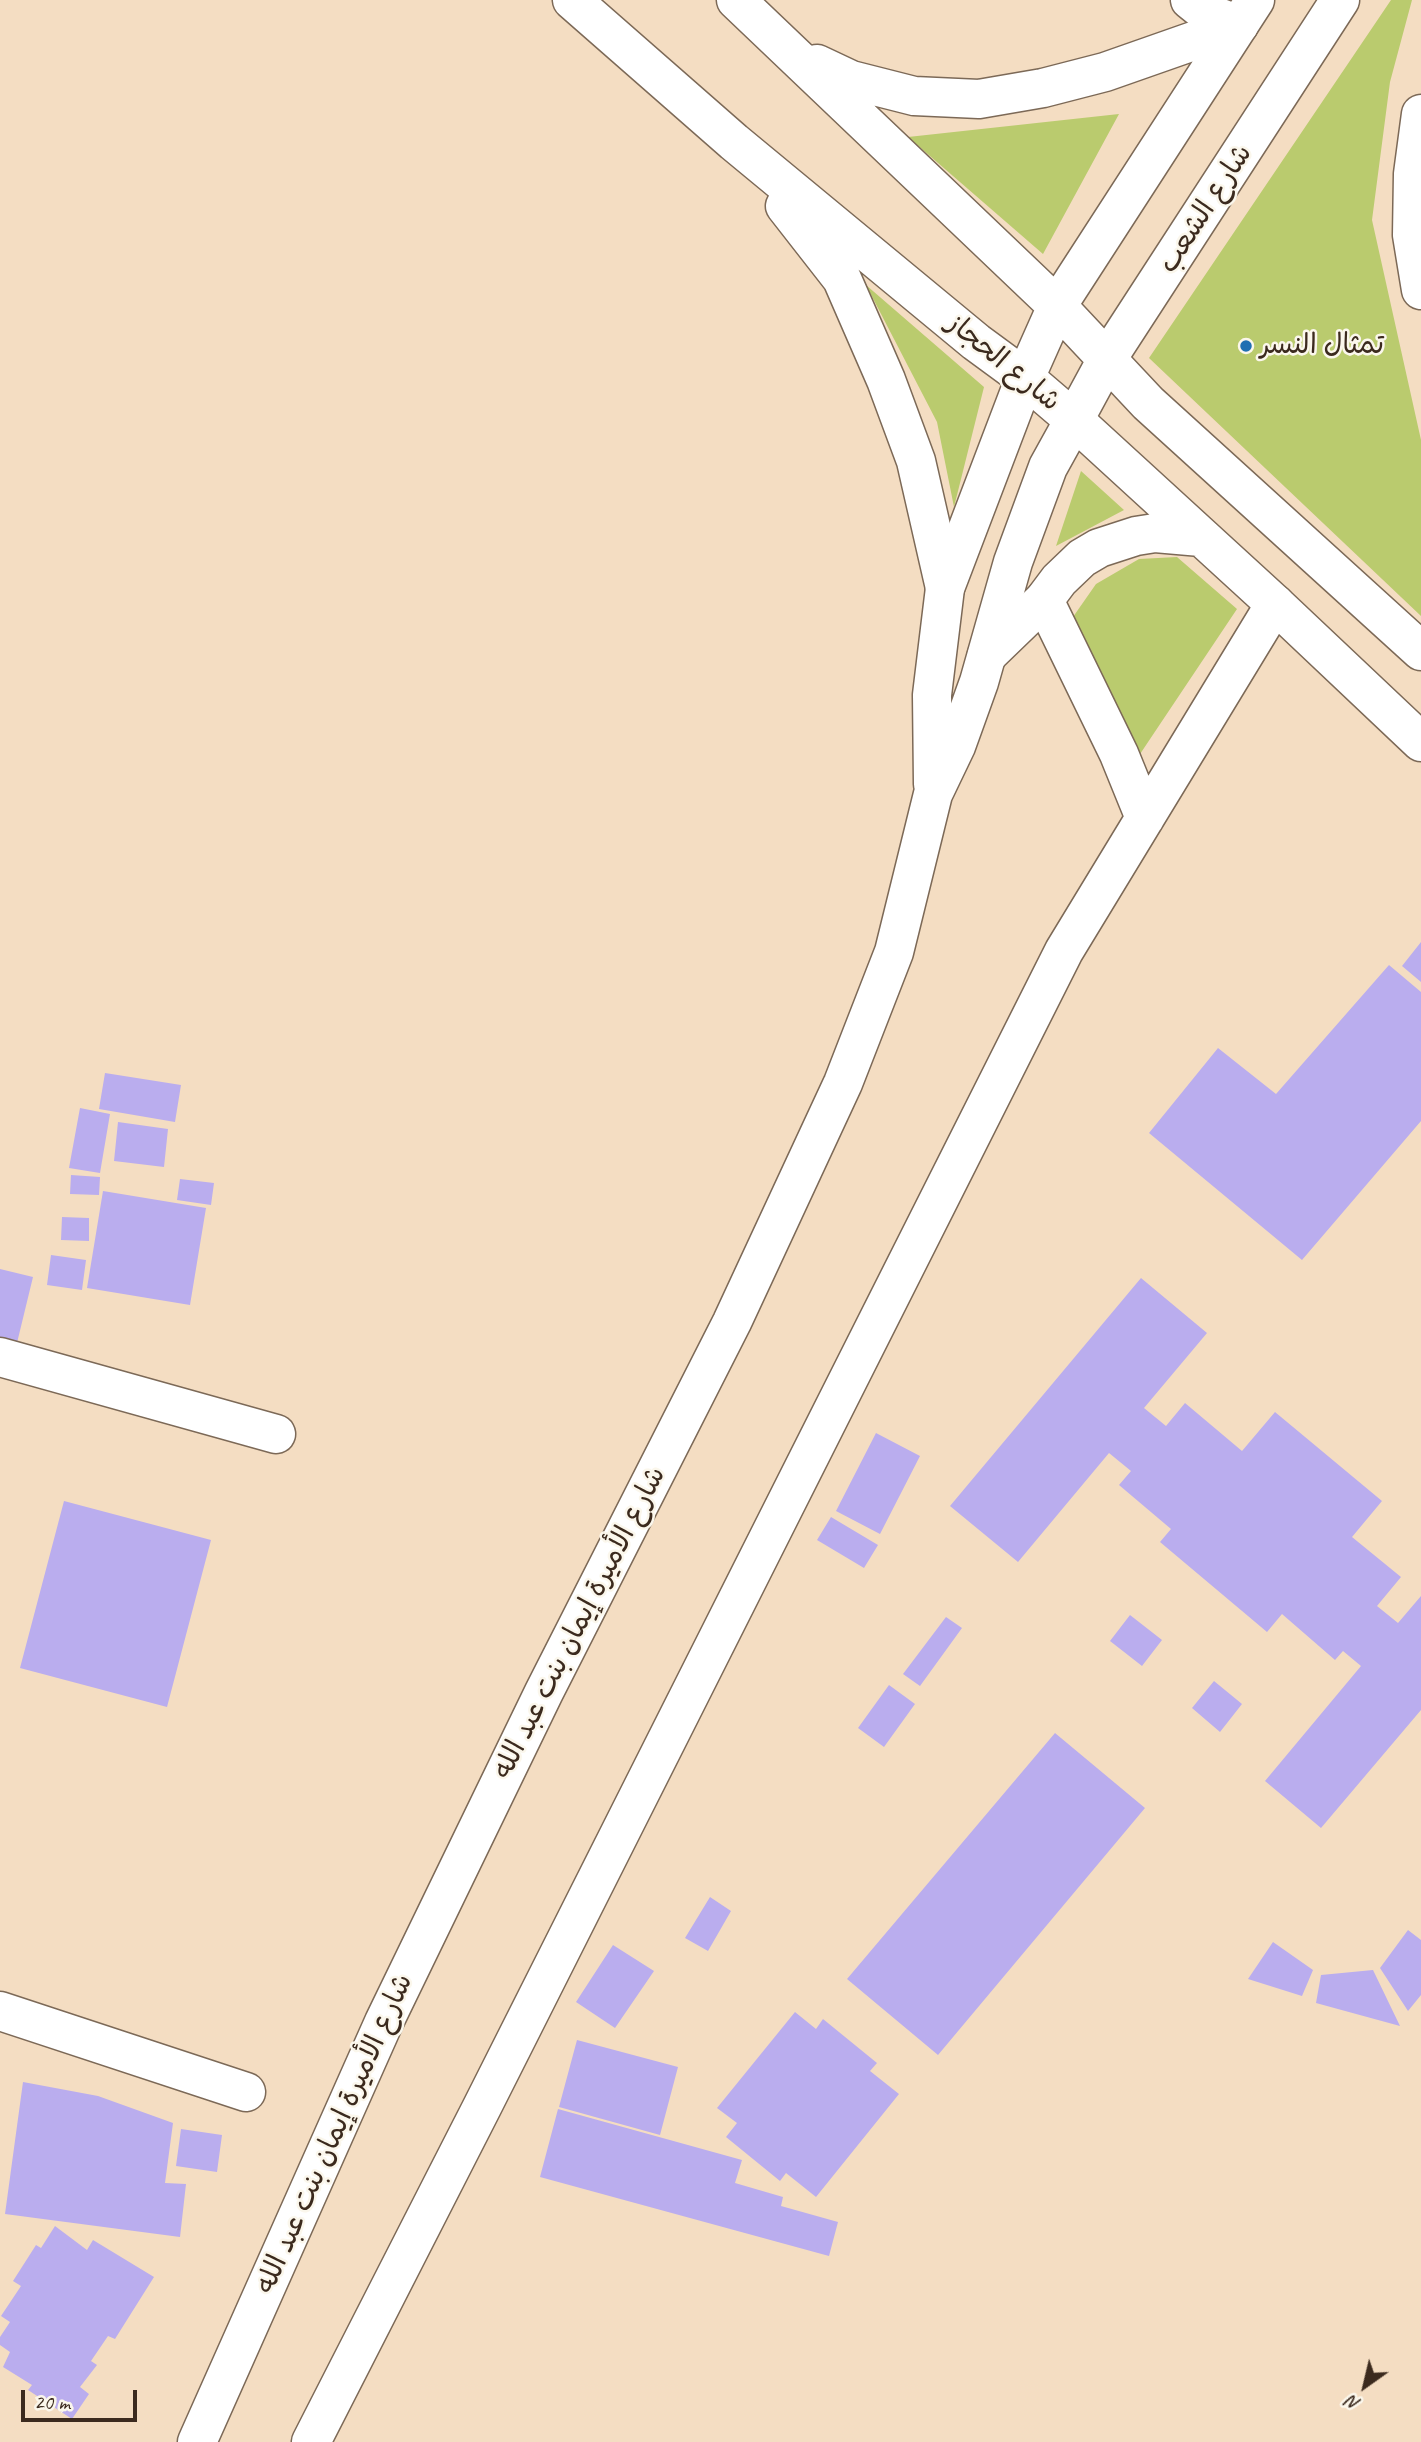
<!DOCTYPE html>
<meta charset="utf-8">
<style>
body{margin:0}
#map{position:relative;width:1421px;height:2442px;overflow:hidden;background:#f4ddc2;font-family:Caveat,sans-serif}
canvas{display:block}
.north{position:absolute;left:1330px;top:2351px;width:70px;height:70px;-webkit-text-stroke:5px #fbf7ec;paint-order:stroke;rotate:214deg;font-size:19px;font-weight:700;line-height:28px;text-align:center;color:#3b2a1e}
.north::after{content:'';display:block;margin:auto;width:24px;height:32px;background:#3b2a1e;clip-path:polygon(50% 0,100% 100%,50% 72%,0 100%)}
.scale{position:absolute;left:21px;top:2390px;width:116px;height:32px;box-sizing:border-box;border:4px solid #3b2a1e;border-top:0;padding-left:9px;font-size:21px;line-height:24px;white-space:nowrap;color:#3b2a1e;-webkit-text-stroke:5px #fbf7ec;paint-order:stroke}
</style>
<div id="map">
<canvas width="1421" height="2442"></canvas>
<div class="north">N</div>
<div class="scale">20 m</div>
</div>
<script>
const ctx = document.querySelector('canvas').getContext('2d');
ctx.lineJoin = 'round';
function fillPath(path, color) {
  ctx.fillStyle = color;
  ctx.fill(path, 'evenodd');
}
function shape(rows) {
  const path = new Path2D();
  for (const r of rows) {
    path.moveTo(r[0], r[1]);
    for (let i = 2; i < r.length; i += 2) path.lineTo(r[i], r[i + 1]);
  }
  return path;
}
function trace(path, color, width, dash) {
  ctx.strokeStyle = color;
  ctx.lineWidth = width;
  ctx.lineCap = dash ? 'butt' : 'round';
  ctx.setLineDash(dash || []);
  ctx.stroke(path);
}
function label(font, color, halo, rows, align = 'center') {
  ctx.font = font + ' Caveat,"Playpen Sans Arabic",sans-serif';
  ctx.lineWidth = 5;
  ctx.setLineDash([]);
  ctx.textBaseline = 'middle';
  ctx.strokeStyle = halo;
  ctx.fillStyle = color;
  for (const [text, x, y, turn = 0] of rows) {
    ctx.save();
    ctx.translate(x, y);
    ctx.rotate((+turn || 0) * Math.PI / 180);
    ctx.textAlign = isNaN(turn) ? turn : align;
    if (halo) ctx.strokeText(text, 0, 0);
    ctx.fillText(text, 0, 0);
    ctx.restore();
  }
}
const green = shape([
 [1391,0,1412,0,1390,82,1372,220,1421,440,1421,616,1149,358],
 [1119,114,1043,254,908,137],
 [866,285,984,387,954,507,937,422],
 [1081,471,1124,510,1056,546],
 [1177,557,1237,609,1130,769,1066,627,1096,584,1139,559]
]);
const building = shape([
 [1421,942,1421,982,1402,966],
 [1389,965,1421,992,1421,1121,1302,1260,1149,1133,1218,1048,1276,1094],
 [105,1073,181,1085,175,1122,99,1109],
 [80,1108,110,1114,100,1173,69,1168],
 [118,1122,168,1129,164,1167,114,1161],
 [71,1175,100,1177,99,1195,70,1194],
 [180,1179,214,1183,211,1205,177,1200],
 [103,1191,206,1208,190,1305,87,1288],
 [62,1217,89,1218,89,1241,61,1240],
 [51,1255,86,1260,82,1290,47,1285],
 [0,1269,33,1277,16,1347,0,1343],
 [1141,1278,1207,1333,1144,1408,1166,1426,1185,1403,1242,1451,1275,1412,1382,1501,1352,1537,1401,1577,1377,1606,1398,1623,1421,1596,1421,1710,1321,1828,1265,1781,1361,1666,1343,1651,1335,1660,1282,1614,1267,1632,1160,1542,1171,1529,1119,1485,1131,1471,1109,1453,1018,1562,950,1506],
 [876,1433,920,1456,880,1534,836,1511],
 [64,1501,211,1540,167,1707,20,1668],
 [831,1517,878,1545,864,1568,817,1540],
 [1130,1615,1162,1640,1142,1666,1110,1641],
 [946,1617,962,1628,920,1686,903,1674],
 [1214,1681,1242,1704,1220,1732,1192,1708],
 [889,1685,915,1704,884,1747,858,1728],
 [1055,1733,1145,1808,938,2055,847,1979],
 [710,1897,731,1911,708,1951,685,1938],
 [1408,1930,1421,1940,1421,1995,1408,2011,1380,1968],
 [1273,1942,1313,1970,1302,1996,1248,1979],
 [613,1945,654,1971,615,2028,576,2002],
 [1373,1970,1400,2026,1316,2003,1321,1975],
 [795,2012,816,2029,823,2019,877,2063,870,2071,899,2094,816,2197,786,2173,780,2181,726,2137,737,2123,717,2108],
 [577,2040,678,2067,660,2135,559,2107],
 [23,2082,98,2096,173,2123,165,2183,186,2184,180,2237,5,2214],
 [558,2109,742,2160,735,2183,783,2197,781,2206,838,2222,829,2256,540,2177],
 [181,2129,222,2135,217,2172,176,2166],
 [55,2226,87,2250,93,2240,154,2277,115,2339,108,2336,91,2361,97,2365,80,2387,89,2394,72,2419,28,2390,32,2385,3,2367,10,2352,0,2345,0,2337,10,2322,1,2316,21,2286,13,2281,36,2245,41,2248]
]);
const street = shape([
 [1190,0,1205,12,1239,25],
 [1044,600,1119,754,1145,818],
 [933,784,932,695,945,588,1025,378],
 [0,1357,276,1434],
 [0,2011,246,2092],
 [197,2442,384,2022,544,1692,732,1322,843,1083,894,952,933,794,956,746,979,682,1013,562,1048,467,1074,420],
 [311,2442,482,2107,1064,951,1275,604]
]);
const secondary = shape([
 [572,0,734,142,976,342,1025,378,1074,420,1275,604,1421,742],
 [736,0,1057,306,1148,403,1421,651],
 [817,64,851,80,914,96,979,99,1043,88,1105,72,1239,25],
 [1421,114,1413,174,1412,235,1421,290],
 [785,206,842,279,886,380,916,461,945,588],
 [1025,378,1057,306,1255,0],
 [1074,420,1107,359,1340,0],
 [987,655,1044,600,1059,580,1082,558,1099,548,1136,536,1155,533,1201,537]
]);
const markers = [
 [1246,346,7,"#1f6fb2"]
];
const streetNames = [
 ["شارع الشعب",1206,209,-57],
 ["شارع الحجاز",1003,363,39],
 ["شارع الأميرة إيمان بنت عبد الله",580,1623,-63],
 ["شارع الأميرة إيمان بنت عبد الله",335,2134,-66]
];
const poiNames = [
 ["تمثال النسر",1260,346]
];
fillPath(green, '#bacb6e');
fillPath(building, '#baadee');
trace(street, '#7c6957', 41);
trace(secondary, '#7c6957', 41);
trace(street, '#fff', 38);
trace(secondary, '#fff', 38);
for (const [x, y, r, color] of markers) {
  const dot = new Path2D();
  dot.arc(x, y, r, 0, 2 * Math.PI);
  ctx.fillStyle = color;
  ctx.fill(dot);
  trace(dot, '#fbf7ec', 2.5);
}
label('28px', '#3b2a1e', '#fbf7ec', streetNames);
label('28px', '#3b2a1e', '#fbf7ec', poiNames, 'left');
</script>
